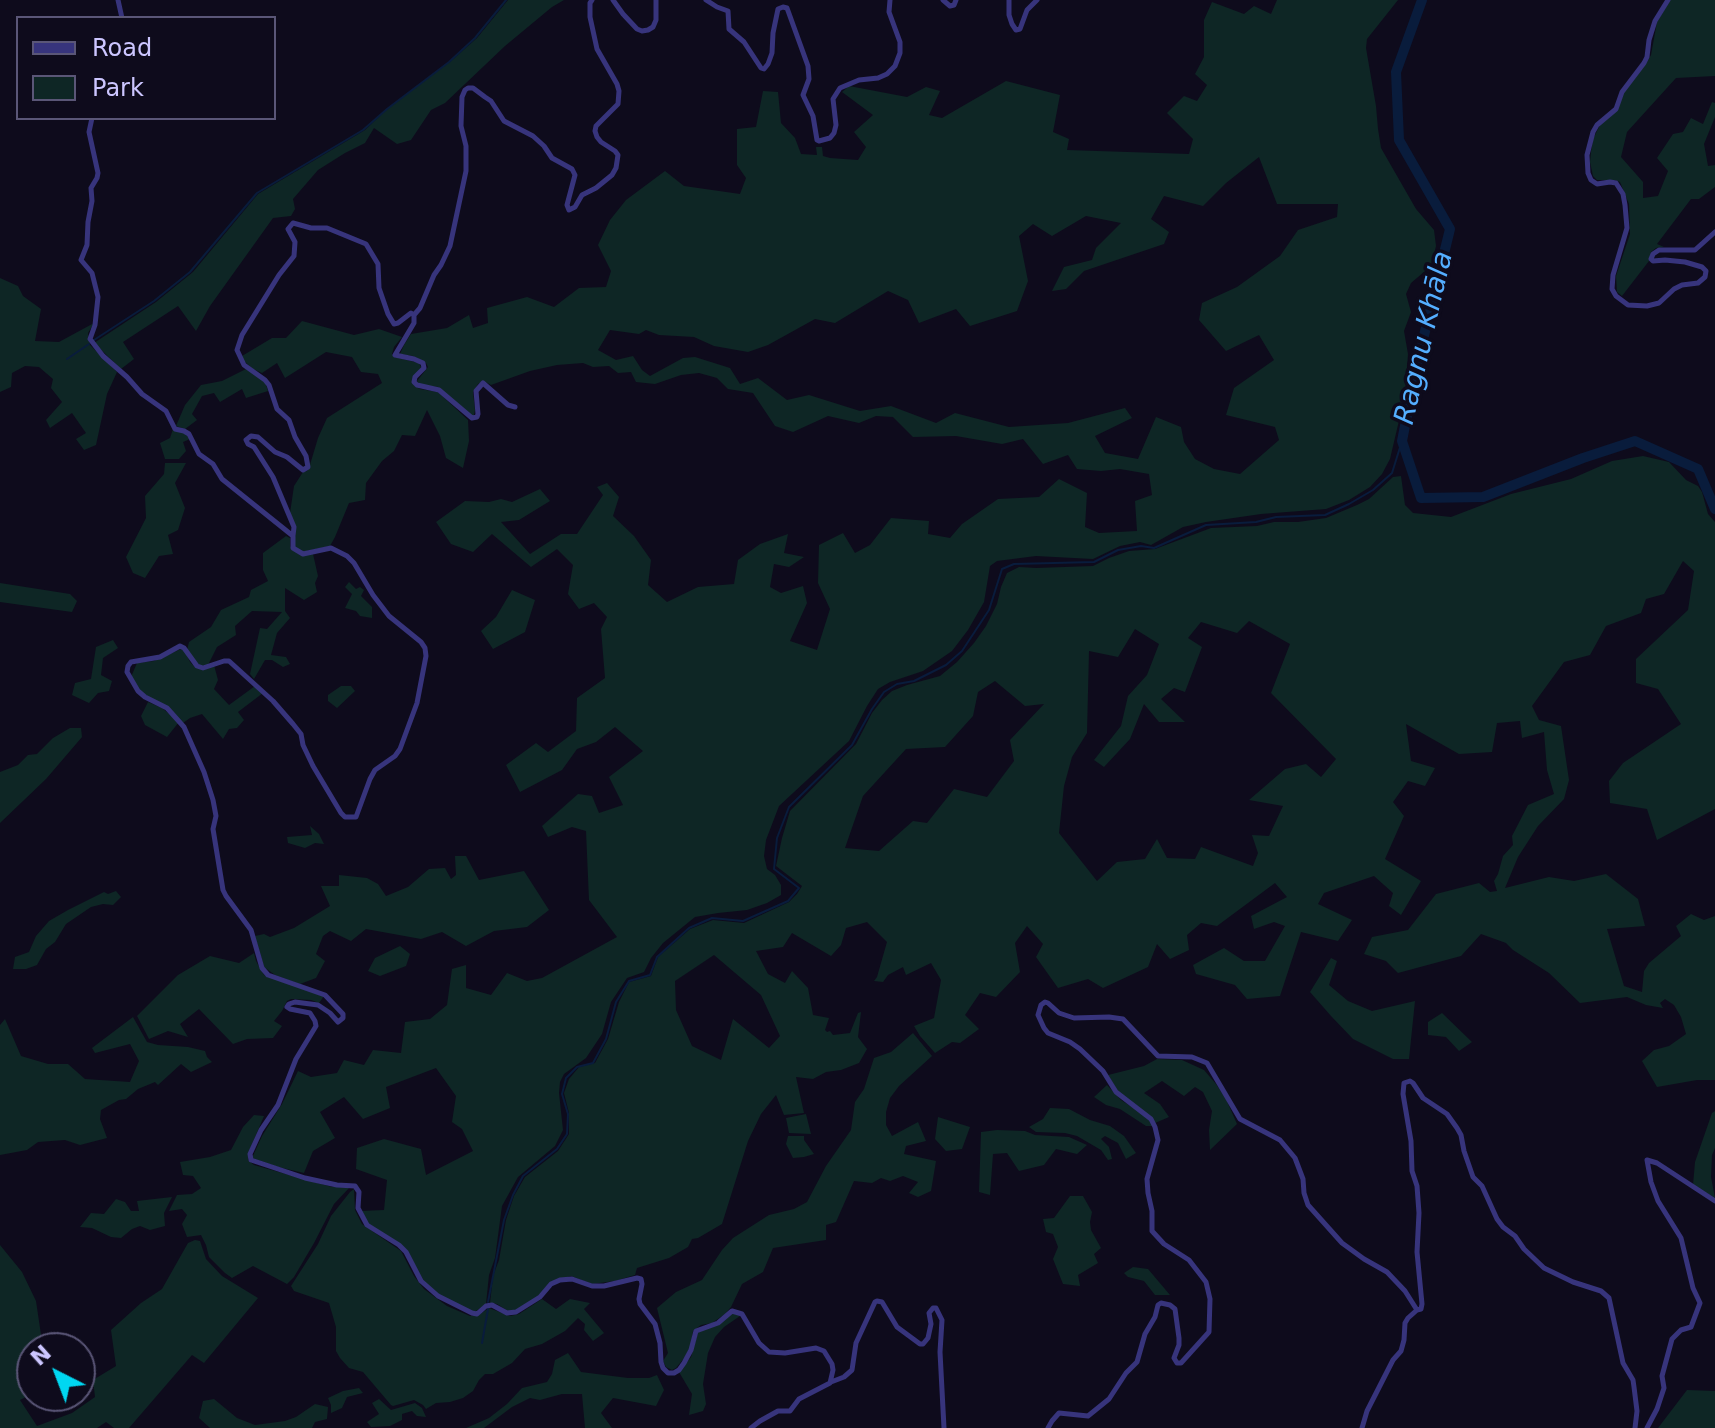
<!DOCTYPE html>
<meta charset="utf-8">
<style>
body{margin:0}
#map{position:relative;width:1715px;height:1428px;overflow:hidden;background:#0e0b1c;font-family:"DejaVu Sans",sans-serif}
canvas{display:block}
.legend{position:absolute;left:16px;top:16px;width:260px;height:104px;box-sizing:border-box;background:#0e0b1c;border:2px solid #5a5677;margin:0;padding:10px 14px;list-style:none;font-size:24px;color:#ccc6ff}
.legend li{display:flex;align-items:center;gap:16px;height:40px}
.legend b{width:40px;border:2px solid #5a5677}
.north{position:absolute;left:16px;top:1332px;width:80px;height:80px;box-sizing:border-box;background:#0e0b1c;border:2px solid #5a5677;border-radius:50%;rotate:318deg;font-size:22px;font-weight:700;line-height:32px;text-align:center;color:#ccc6ff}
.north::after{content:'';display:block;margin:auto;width:28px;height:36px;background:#00d7f1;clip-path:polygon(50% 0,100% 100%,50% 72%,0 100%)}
</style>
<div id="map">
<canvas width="1715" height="1428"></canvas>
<ul class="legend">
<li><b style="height:10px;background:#37347c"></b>Road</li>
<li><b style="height:22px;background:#0e2625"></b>Park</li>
</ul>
<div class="north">N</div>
</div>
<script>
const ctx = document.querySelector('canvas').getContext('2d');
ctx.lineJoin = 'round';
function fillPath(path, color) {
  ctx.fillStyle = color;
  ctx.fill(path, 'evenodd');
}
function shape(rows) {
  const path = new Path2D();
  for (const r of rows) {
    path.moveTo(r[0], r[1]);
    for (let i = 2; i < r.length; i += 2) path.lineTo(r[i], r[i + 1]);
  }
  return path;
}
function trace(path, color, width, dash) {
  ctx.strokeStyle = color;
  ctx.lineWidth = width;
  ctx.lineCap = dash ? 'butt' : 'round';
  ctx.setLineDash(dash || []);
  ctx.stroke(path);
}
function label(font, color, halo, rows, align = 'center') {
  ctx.font = font + ' "DejaVu Sans",sans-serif';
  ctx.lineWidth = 7;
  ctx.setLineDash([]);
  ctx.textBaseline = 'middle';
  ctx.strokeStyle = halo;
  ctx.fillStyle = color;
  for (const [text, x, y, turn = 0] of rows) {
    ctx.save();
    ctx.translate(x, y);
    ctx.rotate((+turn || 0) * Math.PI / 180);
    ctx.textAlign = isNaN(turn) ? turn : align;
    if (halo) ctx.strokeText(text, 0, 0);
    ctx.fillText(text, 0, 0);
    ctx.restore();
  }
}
const green = shape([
 [508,0,564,0,552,7,505,46,445,103,431,110,411,140,397,144,374,128,365,143,345,153,318,170,293,199,295,209,291,216,273,218,210,306,196,331,178,306,123,342,134,359,121,369,94,343,156,302,193,272,258,194,365,130,387,109,451,61,477,38],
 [1277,0,1398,0,1367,39,1366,48,1376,106,1378,129,1381,148,1416,209,1434,230,1436,246,1431,266,1411,283,1406,294,1411,312,1404,331,1408,354,1405,395,1390,459,1382,474,1370,487,1349,500,1326,509,1261,514,1206,522,1183,527,1151,545,1140,542,1120,546,1093,559,1036,556,997,561,990,566,984,602,968,630,952,651,923,671,890,682,878,689,867,706,849,741,779,806,766,840,764,856,767,869,775,875,781,885,781,895,767,903,747,910,718,913,695,917,663,943,651,958,644,972,627,978,611,1002,602,1034,586,1058,564,1074,560,1082,559,1093,563,1130,555,1146,518,1177,502,1206,495,1258,489,1275,486,1304,476,1311,472,1311,438,1295,422,1279,407,1250,367,1223,361,1211,384,1210,387,1180,356,1169,357,1148,384,1139,421,1149,426,1175,473,1151,462,1129,452,1122,456,1096,436,1068,386,1087,390,1108,363,1119,344,1097,320,1112,335,1138,313,1151,304,1173,278,1167,252,1158,262,1136,282,1104,298,1071,311,1077,337,1073,344,1060,364,1065,373,1050,401,1053,405,1022,430,1019,447,1005,452,969,466,965,466,988,491,995,507,973,527,981,542,978,617,937,589,900,586,831,572,827,548,837,542,826,578,794,592,796,599,813,623,805,609,777,643,751,615,727,596,742,577,749,562,770,520,792,506,765,536,743,548,752,576,731,577,698,605,678,601,629,607,617,594,603,579,609,568,594,573,565,557,549,531,567,492,534,473,552,451,544,436,522,465,501,489,502,501,499,512,502,540,489,550,501,519,520,501,522,530,554,561,534,577,534,603,495,597,487,607,483,619,497,613,516,634,536,651,560,648,585,667,602,698,587,734,584,738,560,760,544,788,534,784,553,804,557,789,567,774,564,770,587,781,593,803,586,807,603,790,641,817,650,830,609,818,583,819,545,843,533,855,553,870,545,891,518,929,521,928,534,950,538,962,524,998,499,1039,497,1059,479,1087,493,1085,527,1099,533,1137,531,1135,501,1152,495,1149,474,1120,469,1101,471,1077,469,1068,455,1043,464,1023,439,1002,444,956,436,913,437,893,417,876,416,859,423,828,416,793,432,775,426,753,393,728,389,717,378,699,373,681,375,655,384,636,382,631,372,618,373,609,366,593,367,583,363,557,365,530,371,491,385,484,381,478,384,473,392,475,410,474,415,470,415,438,387,420,385,417,381,428,367,426,363,413,356,400,354,404,345,411,334,447,328,469,315,473,328,488,323,487,308,527,297,554,307,579,288,606,287,611,271,598,245,610,220,626,200,665,171,684,186,740,194,746,178,737,165,737,129,756,127,763,91,778,92,781,123,795,138,801,154,817,155,816,147,822,147,823,156,830,158,858,160,866,147,854,132,873,115,842,92,849,86,907,97,926,87,940,91,929,115,942,118,1006,81,1060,95,1053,132,1069,139,1067,150,1189,154,1193,139,1167,113,1184,96,1197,101,1207,85,1195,74,1204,57,1204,20,1212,2,1244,14,1254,6,1271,14],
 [1259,157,1277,204,1338,204,1337,217,1298,230,1280,256,1237,287,1202,303,1199,320,1226,351,1259,335,1274,360,1234,388,1226,415,1275,427,1279,440,1240,474,1214,469,1195,459,1184,442,1181,427,1156,417,1138,459,1105,453,1095,436,1132,418,1125,408,1068,423,1009,427,955,413,936,423,891,406,860,411,809,395,787,400,758,378,740,384,730,368,695,357,683,358,650,376,642,370,633,356,616,360,598,350,610,330,639,334,646,330,659,335,694,337,714,346,748,352,768,345,815,319,835,323,888,291,908,300,919,323,956,309,970,326,1017,311,1028,281,1019,236,1033,224,1052,236,1086,216,1121,223,1096,248,1092,260,1064,267,1052,291,1066,289,1084,271,1164,244,1169,232,1151,219,1164,196,1203,206,1226,183],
 [1670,0,1715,0,1715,76,1676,78,1627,132,1621,157,1643,182,1643,198,1658,196,1668,171,1657,158,1673,134,1683,132,1691,118,1703,124,1712,102,1715,103,1715,117,1704,144,1708,166,1715,165,1715,187,1699,199,1691,199,1657,244,1664,247,1656,248,1651,252,1649,261,1622,296,1617,292,1616,276,1630,234,1629,204,1620,182,1615,180,1597,180,1593,176,1590,162,1591,152,1593,139,1601,123,1612,115,1624,91,1647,62,1651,55,1657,22],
 [0,278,18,286,23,296,41,309,35,341,59,342,94,323,88,333,90,345,117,372,107,394,96,445,84,450,76,439,86,433,72,413,50,428,46,420,62,402,51,388,53,379,39,367,25,366,12,373,11,387,0,392],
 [302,321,354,335,379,329,402,337,394,347,392,354,394,357,419,363,421,367,414,385,420,389,438,392,468,420,469,441,463,468,446,458,440,436,427,410,415,436,402,435,394,451,382,461,366,483,365,500,349,503,335,537,330,546,302,552,294,547,296,527,290,513,294,486,303,472,307,471,309,468,318,438,327,418,382,383,378,374,361,372,352,357,326,352,285,378,277,363,262,373,253,369,244,361,242,356,272,338,286,338],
 [246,369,265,381,268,391,246,398,242,389,220,402,214,393,202,396,192,414,197,420,185,429,176,426,185,405,201,385,222,381],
 [173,429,185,433,190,439,183,442,186,451,179,459,165,459,160,443,170,438],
 [1643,456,1669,462,1686,480,1698,486,1702,492,1708,514,1715,522,1715,809,1657,840,1647,809,1610,803,1609,781,1623,763,1681,724,1658,689,1636,683,1636,659,1688,610,1694,571,1683,561,1664,594,1646,599,1641,613,1606,626,1590,655,1564,662,1532,706,1539,720,1561,726,1569,780,1564,799,1538,826,1518,857,1505,888,1549,877,1574,881,1606,874,1638,899,1645,926,1607,929,1624,986,1642,992,1644,971,1649,963,1681,936,1676,926,1691,914,1704,920,1715,916,1715,1080,1697,1080,1657,1087,1642,1061,1654,1050,1669,1046,1686,1034,1681,1017,1674,1005,1665,999,1660,1003,1663,1008,1646,1005,1627,997,1580,1003,1549,973,1513,950,1506,943,1481,934,1461,956,1398,973,1386,961,1364,954,1372,937,1408,930,1436,894,1479,883,1490,892,1497,891,1494,881,1498,874,1503,856,1513,845,1512,836,1528,805,1554,794,1547,770,1544,732,1522,738,1520,721,1497,723,1492,752,1459,754,1406,724,1411,761,1435,768,1425,786,1408,781,1393,802,1404,816,1385,859,1421,881,1401,915,1389,906,1393,893,1374,876,1324,893,1318,904,1352,920,1338,941,1301,932,1280,996,1247,999,1235,985,1196,974,1193,965,1224,948,1244,961,1265,961,1285,926,1274,922,1254,929,1251,916,1287,897,1275,883,1217,926,1201,923,1187,935,1189,950,1170,959,1157,944,1148,967,1103,988,1088,979,1058,988,1036,957,1043,944,1027,926,1015,943,1020,972,996,997,980,993,965,1015,979,1029,960,1043,952,1042,935,1053,920,1036,914,1026,934,1018,941,980,931,963,906,975,903,967,888,975,883,982,874,981,877,977,887,942,867,922,846,928,841,945,831,956,792,933,783,947,756,951,768,974,785,983,792,971,808,988,813,1015,829,1018,825,1030,827,1032,830,1031,833,1035,850,1033,858,1013,861,1012,858,1037,867,1049,859,1063,841,1070,826,1072,813,1079,796,1077,804,1113,784,1115,776,1095,761,1114,748,1141,722,1224,698,1238,692,1239,688,1247,669,1258,637,1268,635,1275,615,1281,592,1284,571,1276,559,1280,539,1296,515,1311,508,1311,497,1304,490,1303,493,1276,499,1260,506,1220,514,1196,525,1177,558,1151,569,1134,569,1113,564,1093,569,1079,579,1067,595,1063,608,1039,619,1002,629,982,651,976,658,957,690,929,713,920,744,923,789,902,797,894,802,886,776,866,782,838,790,811,856,744,872,713,882,700,892,691,907,685,940,676,957,662,974,643,986,626,997,604,1001,587,1007,573,1019,567,1036,568,1093,566,1109,558,1129,551,1155,549,1211,528,1257,526,1274,522,1298,522,1326,518,1357,505,1369,499,1393,477,1401,476,1405,505,1413,513,1451,517,1511,494,1571,479,1612,461],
 [1249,621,1290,644,1271,693,1336,759,1321,777,1306,764,1285,769,1249,800,1283,806,1269,836,1252,835,1258,853,1253,866,1201,847,1195,859,1167,858,1157,839,1145,859,1117,862,1097,881,1059,833,1064,786,1072,757,1087,733,1089,651,1118,657,1135,629,1159,644,1147,675,1128,696,1121,726,1094,760,1104,767,1130,739,1144,704,1159,722,1185,722,1161,699,1174,688,1185,692,1202,647,1188,638,1201,622,1237,633],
 [995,681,1025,706,1044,704,1010,740,1014,761,987,797,954,789,927,823,913,821,879,851,845,848,863,796,906,749,945,747,973,716,978,692],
 [714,955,761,995,780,1036,769,1048,733,1019,721,1060,692,1046,676,1010,675,981],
 [165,463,186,463,175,483,185,508,178,530,168,535,173,554,159,556,145,578,133,573,126,557,146,518,145,496,164,474],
 [286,536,290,538,290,546,293,550,313,554,318,576,315,583,317,592,304,600,285,588,285,611,290,618,277,633,271,655,286,657,290,664,283,667,272,660,265,660,254,679,250,674,260,628,267,629,282,612,252,611,235,626,236,635,217,647,208,665,202,666,197,664,187,650,189,642,211,627,221,610,249,597,251,590,268,581,263,570,263,553],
 [349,582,356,589,360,587,364,590,361,596,372,607,372,618,360,616,356,611,345,608,352,594,345,587],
 [0,583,70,594,77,601,72,612,0,602],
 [512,590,535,600,525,632,493,649,481,631,496,617],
 [113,640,118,648,103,658,101,675,112,681,109,691,98,693,89,703,72,695,75,683,91,679,96,647],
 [181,649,185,651,190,662,195,667,214,665,218,680,214,689,229,705,255,686,263,693,238,712,244,720,237,728,229,729,223,739,202,714,190,718,183,723,146,695,138,689,131,677,137,663,154,661],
 [341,686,351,686,355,691,337,708,328,701,328,695],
 [148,702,162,708,179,722,167,737,145,725,141,716],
 [70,728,81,728,82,737,46,779,0,823,0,772,18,765,28,755,37,754,53,738],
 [310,826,319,834,324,844,315,843,305,848,288,843,287,837,312,835],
 [455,856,466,856,479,880,524,871,549,910,527,927,494,931,466,946,442,932,421,939,366,929,351,941,330,931,323,936,316,954,325,961,316,978,300,984,275,975,264,967,255,936,264,934,270,937,294,928,330,906,321,886,339,886,339,875,367,878,378,884,386,896,408,887,429,869,445,868,451,879,456,875],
 [116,891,121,897,113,905,103,904,91,907,66,924,55,942,46,949,37,965,26,969,13,969,15,957,29,952,36,936,49,921,68,910,104,892,108,894],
 [400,946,410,954,406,966,380,976,368,971,375,958],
 [254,953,256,961,264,975,324,996,319,1003,311,1000,291,999,287,1001,282,1011,274,1021,282,1026,273,1038,247,1039,233,1044,199,1009,180,1024,188,1037,168,1031,149,1039,137,1016,178,975,210,956,239,963],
 [1331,958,1337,961,1329,985,1348,1001,1372,1011,1415,1001,1409,1059,1393,1059,1353,1039,1331,1016,1310,992],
 [1442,1013,1472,1042,1459,1051,1446,1037,1428,1035,1428,1022],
 [133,1017,147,1042,158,1045,188,1047,205,1051,207,1057,212,1062,191,1072,181,1064,158,1085,155,1082,138,1089,126,1099,119,1100,101,1110,100,1119,107,1138,80,1145,65,1140,38,1142,27,1150,0,1155,0,1025,5,1019,21,1056,48,1064,68,1064,85,1079,130,1082,139,1061,130,1044,95,1053,92,1048],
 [913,1033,932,1056,899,1086,890,1098,886,1112,886,1125,892,1136,918,1122,926,1141,906,1146,904,1154,936,1161,931,1191,918,1197,909,1193,918,1182,903,1176,890,1181,881,1178,872,1183,854,1181,836,1222,826,1225,826,1240,773,1248,763,1272,742,1284,731,1307,725,1314,712,1323,701,1325,693,1331,691,1345,685,1357,676,1368,672,1370,666,1367,663,1361,668,1353,657,1308,676,1292,702,1280,722,1250,733,1238,769,1215,794,1209,807,1202,826,1166,851,1130,855,1102,864,1089,874,1058,891,1052],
 [1157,1059,1182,1060,1204,1070,1216,1084,1226,1099,1237,1124,1210,1150,1209,1130,1212,1111,1203,1092,1195,1087,1184,1096,1162,1081,1144,1093,1160,1104,1169,1117,1155,1123,1119,1093,1108,1075,1144,1066],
 [1107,1085,1121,1100,1143,1114,1150,1120,1153,1126,1146,1126,1120,1109,1106,1105,1094,1097],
 [1050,1108,1069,1109,1090,1120,1110,1126,1124,1136,1136,1153,1126,1159,1118,1143,1105,1136,1101,1139,1109,1147,1112,1159,1108,1160,1101,1150,1077,1136,1065,1133,1036,1132,1029,1127,1043,1119],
 [1715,1111,1715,1148,1712,1155,1711,1177,1715,1198,1693,1185,1695,1162,1712,1113],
 [806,1114,811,1134,789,1133,786,1118],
 [254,1115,264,1116,248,1154,248,1160,254,1165,332,1187,350,1187,334,1204,314,1243,294,1277,287,1284,253,1266,232,1278,225,1273,209,1257,206,1245,201,1235,187,1237,182,1224,187,1215,182,1209,169,1211,177,1195,192,1194,201,1188,193,1176,183,1175,180,1162,210,1157,231,1150,243,1127],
 [938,1117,970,1127,962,1149,946,1151,935,1139],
 [997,1130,1025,1131,1035,1135,1069,1137,1087,1145,1077,1154,1056,1149,1044,1165,1019,1171,1007,1153,993,1154,990,1195,979,1192,981,1132],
 [788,1136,804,1136,804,1140,814,1154,804,1157,793,1158,786,1144],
 [354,1189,355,1210,362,1224,401,1251,414,1276,424,1289,447,1306,470,1316,477,1316,489,1308,510,1316,519,1314,542,1299,556,1309,570,1299,590,1303,584,1309,604,1333,593,1341,584,1330,585,1324,578,1318,565,1331,542,1344,525,1349,512,1363,493,1374,485,1374,479,1380,473,1391,463,1398,450,1402,436,1403,426,1409,423,1405,414,1400,393,1406,391,1405,363,1372,349,1368,340,1358,336,1351,336,1327,329,1303,294,1291,291,1286,318,1244,331,1216,350,1192],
 [1070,1196,1083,1196,1092,1212,1090,1222,1091,1230,1101,1248,1094,1254,1098,1263,1078,1275,1080,1286,1063,1284,1053,1259,1058,1247,1053,1234,1046,1232,1043,1219,1054,1218],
 [172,1197,164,1213,165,1226,150,1230,140,1226,132,1229,121,1238,111,1237,92,1228,80,1227,91,1213,104,1214,116,1199,125,1202,131,1211,139,1211,137,1201],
 [195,1240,200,1241,206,1259,222,1276,258,1298,204,1363,192,1355,129,1428,114,1428,106,1422,97,1428,0,1428,0,1245,22,1272,36,1301,43,1348,32,1348,32,1380,30,1383,32,1394,20,1400,37,1426,72,1413,95,1397,93,1380,116,1366,111,1330,141,1303,162,1289,188,1243],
 [1133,1267,1148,1269,1170,1295,1155,1295,1144,1281,1128,1277,1124,1273],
 [733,1313,740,1316,724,1327,715,1337,708,1353,703,1384,706,1404,703,1411,689,1415,692,1394,679,1372,691,1357,698,1332,721,1323],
 [568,1353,581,1372,628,1378,649,1378,657,1375,664,1390,656,1406,613,1398,601,1413,612,1428,585,1428,582,1394,562,1394,540,1400,530,1398,512,1407,484,1428,466,1428,489,1418,507,1404,522,1388,547,1382,552,1374,555,1360],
 [359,1388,363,1393,347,1397,342,1408,331,1413,331,1405,328,1398,343,1391],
 [1687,1390,1715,1391,1715,1428,1658,1428],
 [214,1399,237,1418,255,1425,285,1421,296,1417,315,1404,328,1407,327,1419,315,1422,312,1428,210,1428,199,1418,203,1401],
 [379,1399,391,1410,415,1403,422,1408,426,1417,417,1416,412,1411,402,1414,402,1420,390,1426,371,1427,367,1422,379,1414,372,1403]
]);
const stream = shape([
 [94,340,154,301,190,272,257,193,363,130,387,109,449,62,475,38,506,0],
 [67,359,89,344],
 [488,1302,504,1220,513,1195,523,1176,557,1149,567,1134,568,1114,562,1094,566,1078,577,1067,593,1063,606,1039,616,1002,629,981,650,975,657,957,689,928,712,918,743,921,788,901,799,888,774,869,777,838,789,807,852,745,872,709,884,692,897,684,914,681,946,665,962,651,989,610,1002,569,1014,564,1094,562,1118,550,1141,546,1154,548,1206,525,1256,522,1276,517,1325,515,1349,504,1373,490,1392,473,1402,441],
 [482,1343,488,1309]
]);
const river = shape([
 [1422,0,1396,72,1399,140,1450,229,1418,360,1402,441,1421,498,1483,497,1583,458,1635,441,1698,469,1715,509]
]);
const minor = shape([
 [118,0,122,18],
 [613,0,623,14,637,29,642,31,648,30,653,27,656,20,656,0],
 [706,0,717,7,728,11,729,29,744,42,761,68,764,69,768,64,772,53,773,33,778,9,783,7,787,8,808,66,809,79,803,95,813,116,817,140,819,141,830,138,834,133,836,125,833,99,840,88,859,80,878,78,887,74,895,66,900,53,900,42,889,12,890,0],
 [943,0,950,6,954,5,956,0],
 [1009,0,1009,15,1012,24,1016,30,1020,29,1027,10,1037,0],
 [1668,0,1655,21,1649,40,1647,57,1644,63,1622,92,1616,109,1597,125,1593,132,1587,155,1588,173,1591,180,1597,184,1610,182,1616,183,1623,194,1625,205,1627,228,1613,275,1612,289,1616,296,1628,305,1647,306,1659,303,1674,289,1682,285,1698,283,1705,277,1706,271,1702,267,1685,262,1665,260,1653,261,1651,259,1653,254,1659,250,1695,250,1715,232],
 [92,118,89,132,98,173,97,178,91,188,92,201,88,222,87,245,81,260,92,273,98,297,95,325,90,339,103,356,127,377,142,394,166,411,175,429,184,431,189,434,199,454,213,464,222,479,293,536,294,527,273,477,254,447,248,444,246,440,251,436,258,437,275,452,287,457,303,470,308,467,306,456,295,437,289,420,277,409,269,385,265,380,244,365,237,350,242,335,279,275,294,256,295,242,288,229,293,223,311,228,327,228,366,244,378,264,379,288,388,314,394,324,398,323,411,313,414,315,414,323,395,355,414,359,423,363,424,368,415,377,414,382,417,385,439,390,472,418,477,417,478,414,476,391,483,383,508,405,515,407],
 [414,315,420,308,434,275,441,265,450,246,466,171,466,146,461,126,462,97,465,90,468,88,473,88,485,97,491,101,504,121,533,136,544,146,552,158,572,169,575,175,567,205,569,210,575,207,582,195,596,188,612,175,616,168,618,155,615,151,601,142,597,137,595,131,596,126,618,104,619,91,617,84,597,49,590,17,590,3,592,0],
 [293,536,293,548,303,554,331,548,347,556,354,563,373,595,389,616,421,642,425,648,426,656,417,703,400,749,395,756,375,770,370,779,356,817,345,817,341,813,313,766,303,745,301,734,293,724,273,701,229,661,224,661,203,668,197,666,184,648,180,646,160,657,131,662,128,666,127,672,138,691,145,697,167,708,184,727,204,772,213,800,216,816,213,829,223,890,226,896,251,930,262,968,268,975,325,995,343,1014,343,1018,338,1022,330,1013,318,1005,295,1002,289,1004,287,1007,290,1009,310,1013,315,1021,316,1026,296,1059,278,1105,261,1130,250,1154,251,1160,305,1178,337,1185,355,1186,359,1192,358,1208,367,1225,399,1245,406,1252,421,1281,438,1296,472,1313,477,1314,486,1306,492,1305,507,1313,516,1312,540,1297,551,1284,560,1280,572,1279,592,1286,604,1286,637,1278,641,1279,642,1284,639,1299,640,1304,655,1324,660,1343,661,1362,663,1368,668,1373,674,1373,679,1370,684,1363,691,1350,696,1331,718,1323,732,1311,742,1314,759,1343,769,1352,785,1353,816,1348,824,1351,832,1364,833,1370,830,1383,799,1399,790,1411,778,1411,760,1421,751,1428],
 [831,1382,844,1377,852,1370,856,1343,875,1302,877,1301,882,1302,897,1327,920,1344,923,1344,928,1338,931,1324,929,1313,933,1308,936,1308,942,1320,940,1352,944,1428],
 [1048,1428,1052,1421,1059,1413,1088,1416,1109,1399,1126,1373,1137,1362,1145,1334,1155,1317,1158,1305,1161,1303,1170,1305,1175,1309,1179,1338,1179,1345,1174,1358,1177,1363,1181,1363,1209,1332,1210,1299,1206,1282,1189,1260,1164,1244,1152,1231,1152,1211,1148,1193,1147,1179,1158,1140,1155,1127,1151,1119,1116,1092,1103,1071,1080,1049,1070,1042,1048,1033,1044,1028,1038,1015,1041,1005,1045,1002,1048,1003,1059,1013,1074,1018,1109,1017,1123,1019,1158,1056,1192,1057,1207,1063,1240,1119,1280,1140,1295,1158,1303,1179,1304,1193,1308,1205,1342,1243,1364,1259,1387,1272,1405,1291,1417,1310,1421,1309,1422,1304,1417,1252,1419,1213,1417,1186,1412,1171,1411,1141,1403,1094,1404,1083,1410,1081,1413,1083,1423,1098,1447,1114,1457,1128,1461,1135,1464,1151,1473,1177,1482,1186,1497,1219,1503,1227,1515,1236,1524,1249,1544,1268,1573,1282,1601,1291,1609,1298,1623,1363,1633,1380,1634,1387,1637,1411,1635,1428],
 [1362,1428,1367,1411,1393,1360,1401,1351,1404,1340,1405,1323,1408,1318,1417,1310],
 [1647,1428,1657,1409,1664,1388,1662,1376,1672,1339,1681,1330,1691,1327,1700,1303,1693,1288,1681,1238,1658,1201,1651,1182,1647,1160,1657,1163,1715,1201]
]);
const waterNames = [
 ["Ragnu Khāla",1425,338,-77]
];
fillPath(green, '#0e2625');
trace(stream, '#091c3c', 2);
trace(river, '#091c3c', 10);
trace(minor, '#37347c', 5);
label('italic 28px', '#54aeff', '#0e0b1c', waterNames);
</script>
